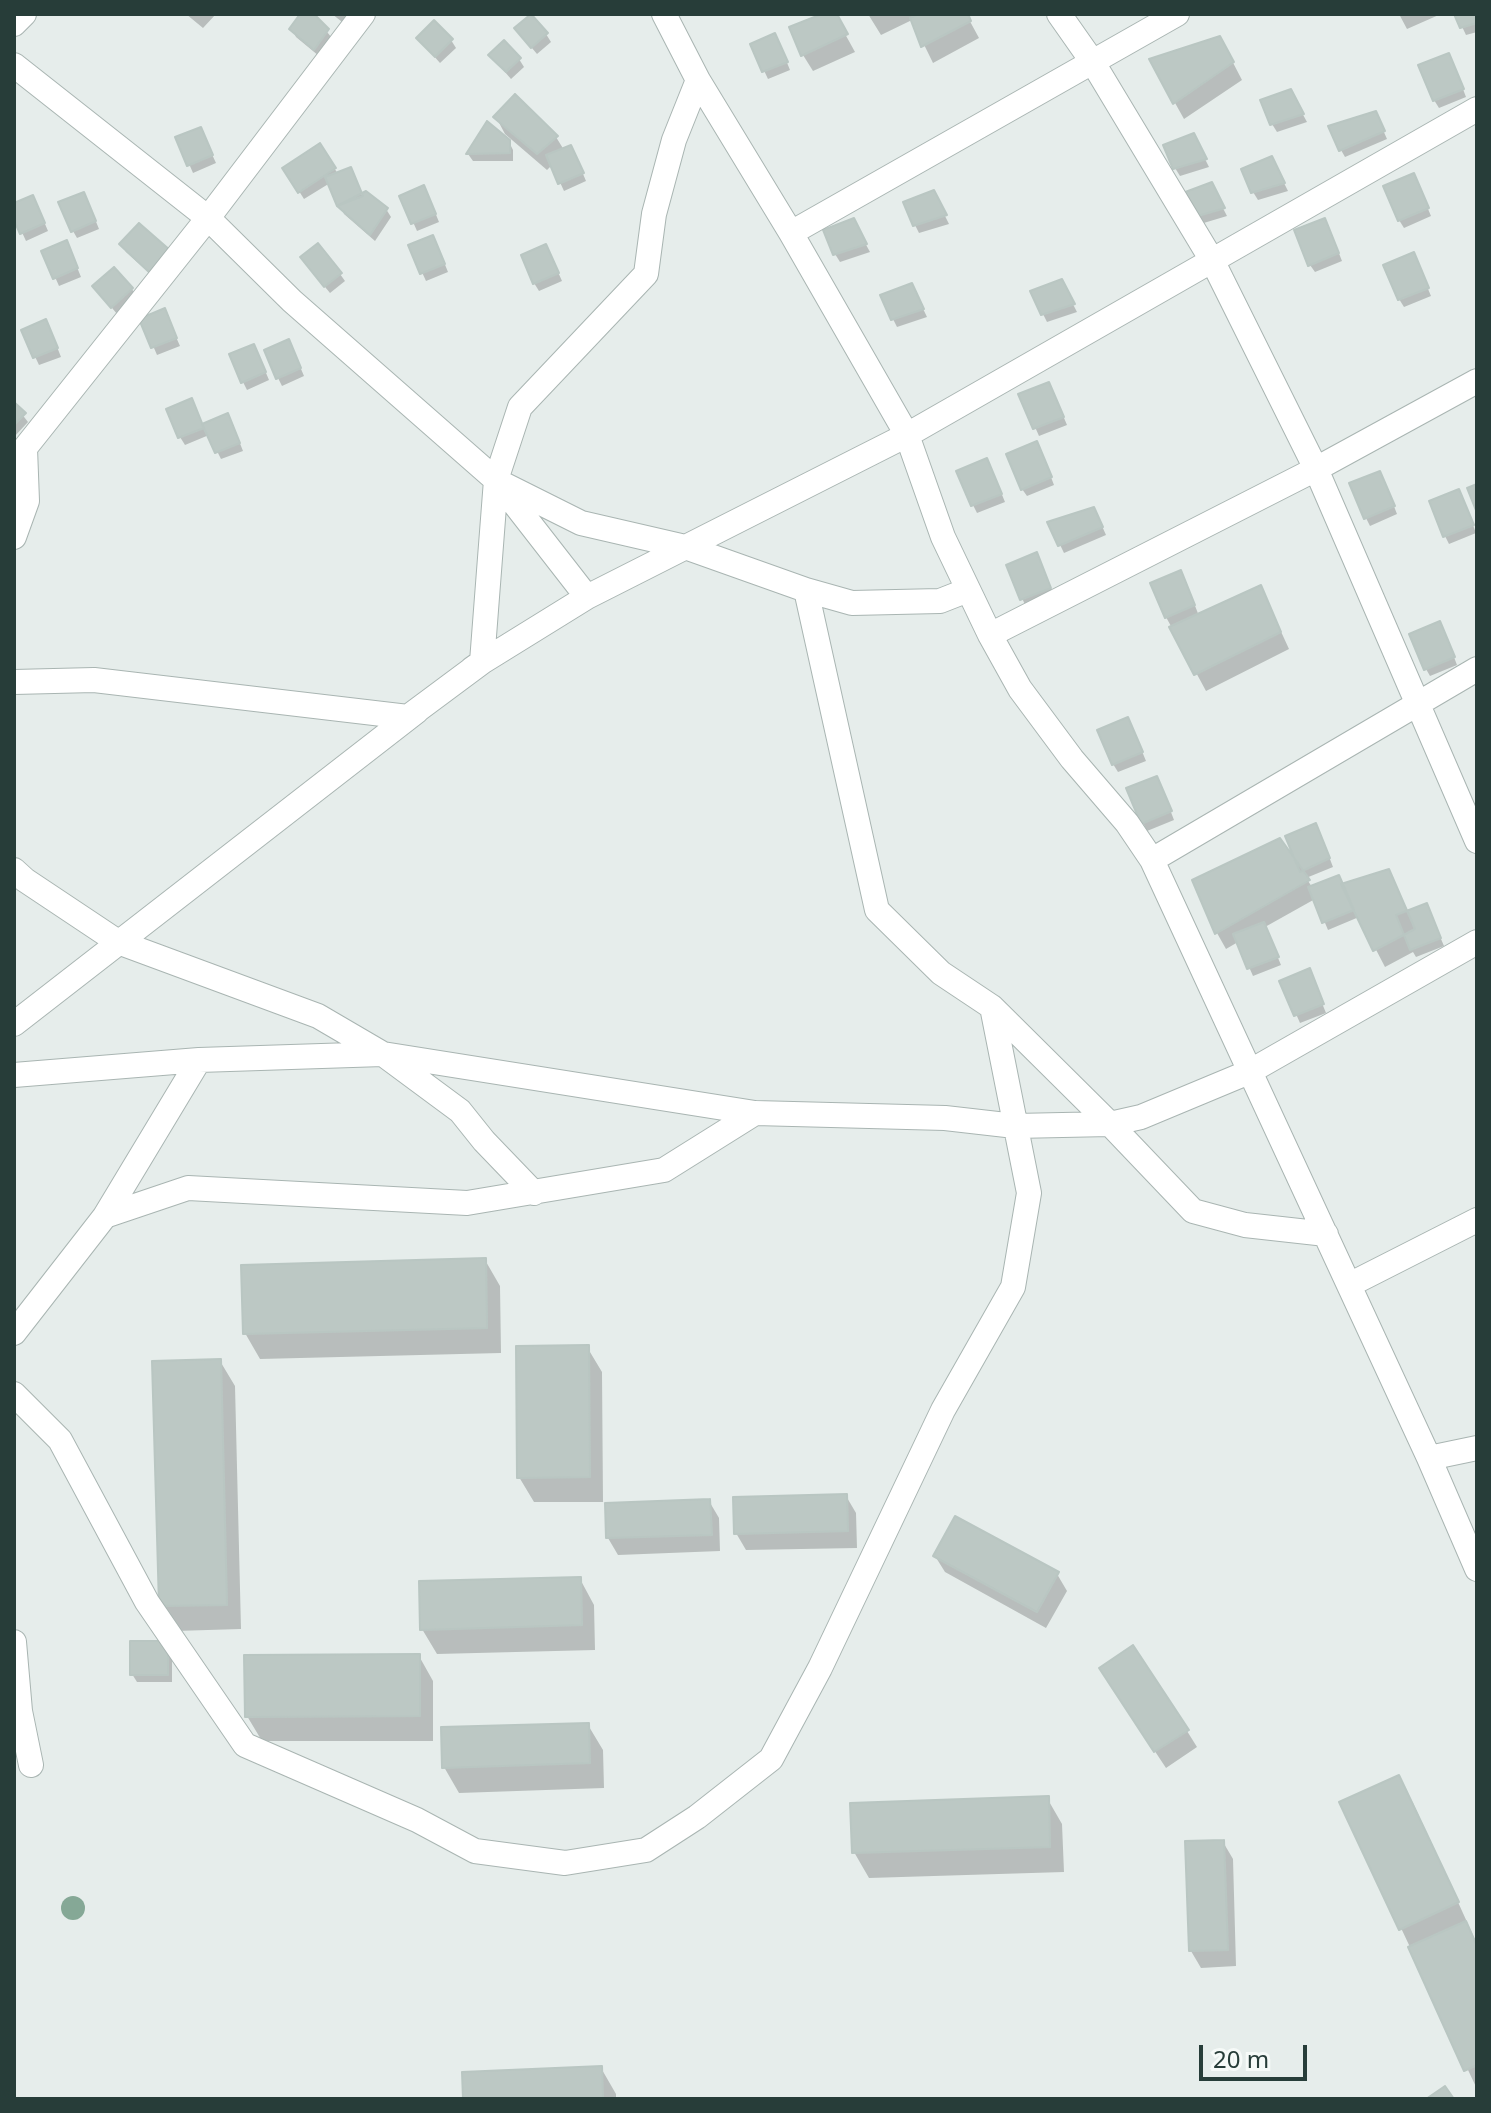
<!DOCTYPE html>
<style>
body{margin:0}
#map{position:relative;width:1491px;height:2113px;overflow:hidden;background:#e6edeb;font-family:"Noto Sans",sans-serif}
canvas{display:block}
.frame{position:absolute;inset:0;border:16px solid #273d39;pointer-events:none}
.scale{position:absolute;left:1199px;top:2045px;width:108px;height:36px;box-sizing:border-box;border:4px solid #273d39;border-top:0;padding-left:10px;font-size:24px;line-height:28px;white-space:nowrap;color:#273d39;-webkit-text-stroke:6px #f6faf8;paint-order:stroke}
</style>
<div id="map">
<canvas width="1491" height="2113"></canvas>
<div class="frame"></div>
<div class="scale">20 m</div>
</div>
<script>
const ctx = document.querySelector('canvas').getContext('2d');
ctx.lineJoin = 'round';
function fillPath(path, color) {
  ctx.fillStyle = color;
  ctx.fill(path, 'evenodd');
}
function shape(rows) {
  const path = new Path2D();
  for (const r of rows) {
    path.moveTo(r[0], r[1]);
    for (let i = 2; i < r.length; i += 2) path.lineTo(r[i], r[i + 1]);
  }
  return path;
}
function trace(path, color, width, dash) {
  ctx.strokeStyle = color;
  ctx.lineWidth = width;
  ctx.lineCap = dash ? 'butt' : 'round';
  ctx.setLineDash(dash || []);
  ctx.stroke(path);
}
const shadow = shape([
 [186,14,216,14,203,28],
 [302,14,312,14,332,38,319,56,296,37,292,29],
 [332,14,354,14,346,25],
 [828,14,834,14,855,52,813,71,803,55],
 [868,14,966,14,979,38,933,63,912,20,881,35],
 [1399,14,1441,14,1407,29],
 [1456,14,1477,14,1477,32,1466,35],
 [516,29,546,34,551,42,537,54],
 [418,38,451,40,456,48,440,63],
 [779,43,790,70,768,79,752,45],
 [1229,55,1242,80,1184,119,1151,60],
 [491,56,519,59,524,67,511,79],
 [1453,63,1466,97,1439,108,1434,100],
 [1290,91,1307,122,1277,132,1272,124],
 [496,117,556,137,564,150,575,155,586,181,564,191,552,165,547,170,505,134],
 [1379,121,1387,139,1345,157,1341,150],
 [487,124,509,142,513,150,513,161,473,161,468,154],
 [204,137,216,163,193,173,178,138],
 [1197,143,1209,167,1180,176,1175,168],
 [320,146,338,174,362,195,386,209,391,217,375,241,344,214,330,183,304,199,285,169],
 [1276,167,1288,191,1258,200,1253,192],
 [1417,183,1431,216,1404,228,1399,220],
 [1211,185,1227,216,1197,225,1192,218],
 [933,192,949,224,919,233,915,225],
 [428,195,439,222,417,231,402,197],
 [88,202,99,229,77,238,73,231],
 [14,205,37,205,48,231,26,241,14,215],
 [853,221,870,252,840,262,835,254],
 [1329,228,1342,261,1315,272,1310,265],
 [121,244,169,252,156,279,126,252],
 [437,245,448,272,426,281,410,246],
 [70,250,81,277,59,286,44,252],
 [550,254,562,281,539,291,534,283],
 [1417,263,1431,296,1404,307,1399,299],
 [307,265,340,274,345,281,330,293],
 [1061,281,1077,312,1047,322,1043,314],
 [95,287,132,289,136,296,117,314],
 [916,294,927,317,897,327,893,319],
 [168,319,180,346,157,355,142,320],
 [50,329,61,357,39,365,23,331],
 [293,350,304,376,282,386,278,378],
 [258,354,269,380,247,390,243,382],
 [1053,392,1067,425,1039,436,1021,395],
 [14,404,28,422,14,437],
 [232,423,243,451,221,459,209,435,185,445,180,437,203,426],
 [1041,451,1054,485,1027,496,1022,489],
 [991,468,1005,502,977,513,973,505],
 [1384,481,1397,514,1370,526,1366,518],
 [1463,499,1476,533,1449,544,1445,536],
 [1098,517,1106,535,1064,553,1050,524],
 [1040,562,1054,596,1026,607,1008,566],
 [1185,580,1199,616,1261,588,1289,649,1206,691,1166,617],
 [1444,631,1457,665,1430,676,1426,669],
 [1132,727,1146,761,1118,772,1113,764],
 [1161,786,1174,820,1147,831,1143,823],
 [1320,833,1333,867,1306,878,1312,887,1343,885,1388,871,1408,912,1430,913,1444,946,1416,957,1413,952,1385,967,1359,917,1328,930,1315,899,1265,927,1281,965,1253,976,1238,942,1226,949,1217,933,1297,866],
 [1311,976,1326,1013,1300,1023,1282,982],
 [485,1260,500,1286,501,1353,260,1359,245,1333],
 [587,1347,602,1372,603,1502,534,1502,519,1477],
 [220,1361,235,1386,241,1629,175,1631,161,1606],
 [846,1496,856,1513,857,1548,746,1550,736,1533],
 [709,1501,719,1518,720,1551,618,1555,608,1538],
 [935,1556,1057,1574,1067,1591,1046,1628,945,1572],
 [580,1579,594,1605,595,1650,437,1654,422,1629],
 [172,1651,172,1682,137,1682,132,1674],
 [419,1656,433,1681,433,1741,262,1741,247,1716],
 [1111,1685,1187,1731,1197,1747,1166,1768],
 [588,1725,603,1750,604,1788,459,1793,444,1767],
 [1399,1778,1413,1803,1477,1944,1477,2089,1342,1803],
 [1047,1798,1062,1824,1064,1872,869,1878,854,1852],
 [1223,1842,1233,1859,1236,1966,1201,1968,1191,1951],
 [601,2068,616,2094,616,2099,465,2099]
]);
const building = shape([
 [300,14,314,14,329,29,314,50,289,29,300,14],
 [531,14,548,33,531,48,514,28,531,14],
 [822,14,837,14,848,34,801,56,789,27,822,14],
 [919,14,968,14,971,21,921,47,910,18,919,14],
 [1454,14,1477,14,1477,23,1460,28,1454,14],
 [434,20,453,39,435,57,416,38,434,20],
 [775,33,788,62,762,72,750,44,775,33],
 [1220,36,1234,62,1173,104,1149,59,1220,36],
 [504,40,521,58,506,72,488,55,504,40],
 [1449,53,1464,89,1433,101,1418,65,1449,53],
 [1291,89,1304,114,1270,125,1260,100,1291,89],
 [515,94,558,136,537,154,493,117,515,94],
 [1376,111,1385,131,1339,151,1328,126,1376,111],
 [487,121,510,140,510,153,466,154,487,121],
 [201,127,213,155,187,166,175,137,201,127],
 [1194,133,1207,159,1173,169,1163,145,1194,133],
 [320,143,336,168,298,193,282,168,320,143],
 [571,145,584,173,558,184,546,155,571,145],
 [1272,156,1285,183,1251,193,1241,169,1272,156],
 [351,167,363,196,337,206,325,177,351,167],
 [1414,173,1429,208,1398,221,1383,186,1414,173],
 [1212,182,1225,208,1191,218,1180,194,1212,182],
 [424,185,436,214,411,224,399,196,424,185],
 [934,190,947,215,913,226,903,202,934,190],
 [366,191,388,208,370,235,337,206,366,191],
 [84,192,96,221,71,232,58,202,84,192],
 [33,195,45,223,20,234,14,220,14,203,33,195],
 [854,218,867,244,833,255,823,230,854,218],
 [1325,218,1339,253,1308,266,1294,230,1325,218],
 [139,223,171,251,150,273,119,244,139,223],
 [433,235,445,264,420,274,408,245,433,235],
 [67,240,78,268,53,279,41,251,67,240],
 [318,243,342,273,324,287,300,257,318,243],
 [546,244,559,273,533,284,521,255,546,244],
 [1414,252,1429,288,1398,300,1383,265,1414,252],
 [114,267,133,288,111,308,92,286,114,267],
 [1062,279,1075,304,1041,315,1030,291,1062,279],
 [912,283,924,309,891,320,880,295,912,283],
 [165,308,177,338,151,348,139,319,165,308],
 [46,319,58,348,33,358,21,330,46,319],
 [289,339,301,368,276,379,264,350,289,339],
 [254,344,266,372,241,383,229,354,254,344],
 [1049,382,1064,417,1033,429,1018,394,1049,382],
 [192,398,204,428,178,438,166,409,192,398],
 [14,402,26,413,14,425,14,402],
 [228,413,240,443,215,453,202,424,228,413],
 [1037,441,1052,477,1021,490,1006,454,1037,441],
 [987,458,1002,494,971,506,956,471,987,458],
 [1380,471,1395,506,1364,519,1349,483,1380,471],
 [1477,484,1477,513,1467,488,1477,484],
 [1459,489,1474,525,1443,537,1429,501,1459,489],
 [1094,507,1103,527,1058,546,1047,522,1094,507],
 [1037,552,1051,588,1020,600,1006,565,1037,552],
 [1181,570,1195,605,1165,618,1150,583,1181,570],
 [1261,585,1281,632,1194,675,1169,627,1261,585],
 [1440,621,1455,657,1424,670,1409,634,1440,621],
 [1128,717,1143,752,1112,765,1097,730,1128,717],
 [1157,776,1172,811,1141,824,1126,788,1157,776],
 [1316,823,1330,858,1300,872,1285,836,1316,823],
 [1280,838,1310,880,1215,934,1192,880,1280,838],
 [1389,869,1415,929,1373,951,1341,884,1389,869],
 [1339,875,1354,910,1322,923,1308,887,1339,875],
 [1427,903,1441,938,1410,950,1396,915,1427,903],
 [1264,922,1279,957,1247,969,1233,934,1264,922],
 [1310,968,1324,1004,1294,1016,1279,981,1310,968],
 [486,1258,487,1328,243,1334,241,1265,486,1258],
 [589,1345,590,1477,517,1478,516,1346,589,1345],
 [221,1359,227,1605,159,1606,152,1361,221,1359],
 [847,1494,848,1531,734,1534,733,1497,847,1494],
 [710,1499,712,1535,606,1538,605,1503,710,1499],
 [955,1516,1059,1572,1037,1612,933,1556,955,1516],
 [581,1577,582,1625,420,1630,419,1581,581,1577],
 [130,1641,168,1641,168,1675,130,1675,130,1641],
 [1133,1645,1189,1730,1154,1752,1099,1668,1133,1645],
 [420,1654,420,1716,245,1717,244,1655,420,1654],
 [589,1723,590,1763,442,1768,441,1727,589,1723],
 [1399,1775,1459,1902,1399,1930,1339,1802,1399,1775],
 [1049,1796,1050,1847,852,1853,850,1803,1049,1796],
 [1224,1840,1228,1950,1189,1951,1185,1841,1224,1840],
 [1466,1921,1477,1946,1477,2065,1464,2071,1408,1947,1466,1921],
 [602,2066,603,2099,463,2099,462,2072,602,2066],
 [1445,2086,1454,2099,1426,2099,1445,2086]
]);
const minor = shape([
 [664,14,698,80,791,233,907,435,943,537,990,635,1020,689,1072,759,1127,823,1152,860,1429,1458,1477,1569],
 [1059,14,1092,61,1213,262,1316,469,1477,841],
 [14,24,24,14],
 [14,65,208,218,292,301,496,480,587,597],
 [791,233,1177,14],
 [501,483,581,523,685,547,806,590,852,603,940,601,968,590],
 [14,537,27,501,25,448,208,218,363,14],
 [990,635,1316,469,1477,381],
 [472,669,482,662,496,480,520,407,646,274,654,214,674,140,698,80],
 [14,682,94,680,408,717,482,662,587,597,907,435,1477,109],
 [1152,860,1477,669],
 [14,870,25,880,118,942,318,1016,383,1054,460,1111,484,1141,534,1193],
 [992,1007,1110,1124,1193,1211,1245,1225,1326,1234],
 [14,1024,417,711],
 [14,1075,199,1060,383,1054,755,1113],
 [105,1216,199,1060],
 [1349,1285,1477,1220],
 [14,1333,105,1216,188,1188,467,1203,664,1170,755,1113,945,1118,1015,1126,1110,1124,1141,1117,1249,1072,1477,942],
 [14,1394,60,1440,147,1602,245,1745,417,1820,475,1851,565,1863,646,1850,697,1817,771,1759,820,1668,943,1410,1013,1287,1029,1193,992,1007,941,973,877,910,806,590],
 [1429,1458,1477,1448],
 [14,1642,20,1711,31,1765]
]);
const trees = [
 [73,1908]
];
fillPath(shadow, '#0003');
fillPath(building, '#bcc8c4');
trace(building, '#b9c6c2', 2);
trace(minor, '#a9b5b2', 26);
trace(minor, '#fff', 24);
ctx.fillStyle = '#85a896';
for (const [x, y] of trees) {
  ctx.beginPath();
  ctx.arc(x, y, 12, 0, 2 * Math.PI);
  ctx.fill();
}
</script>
